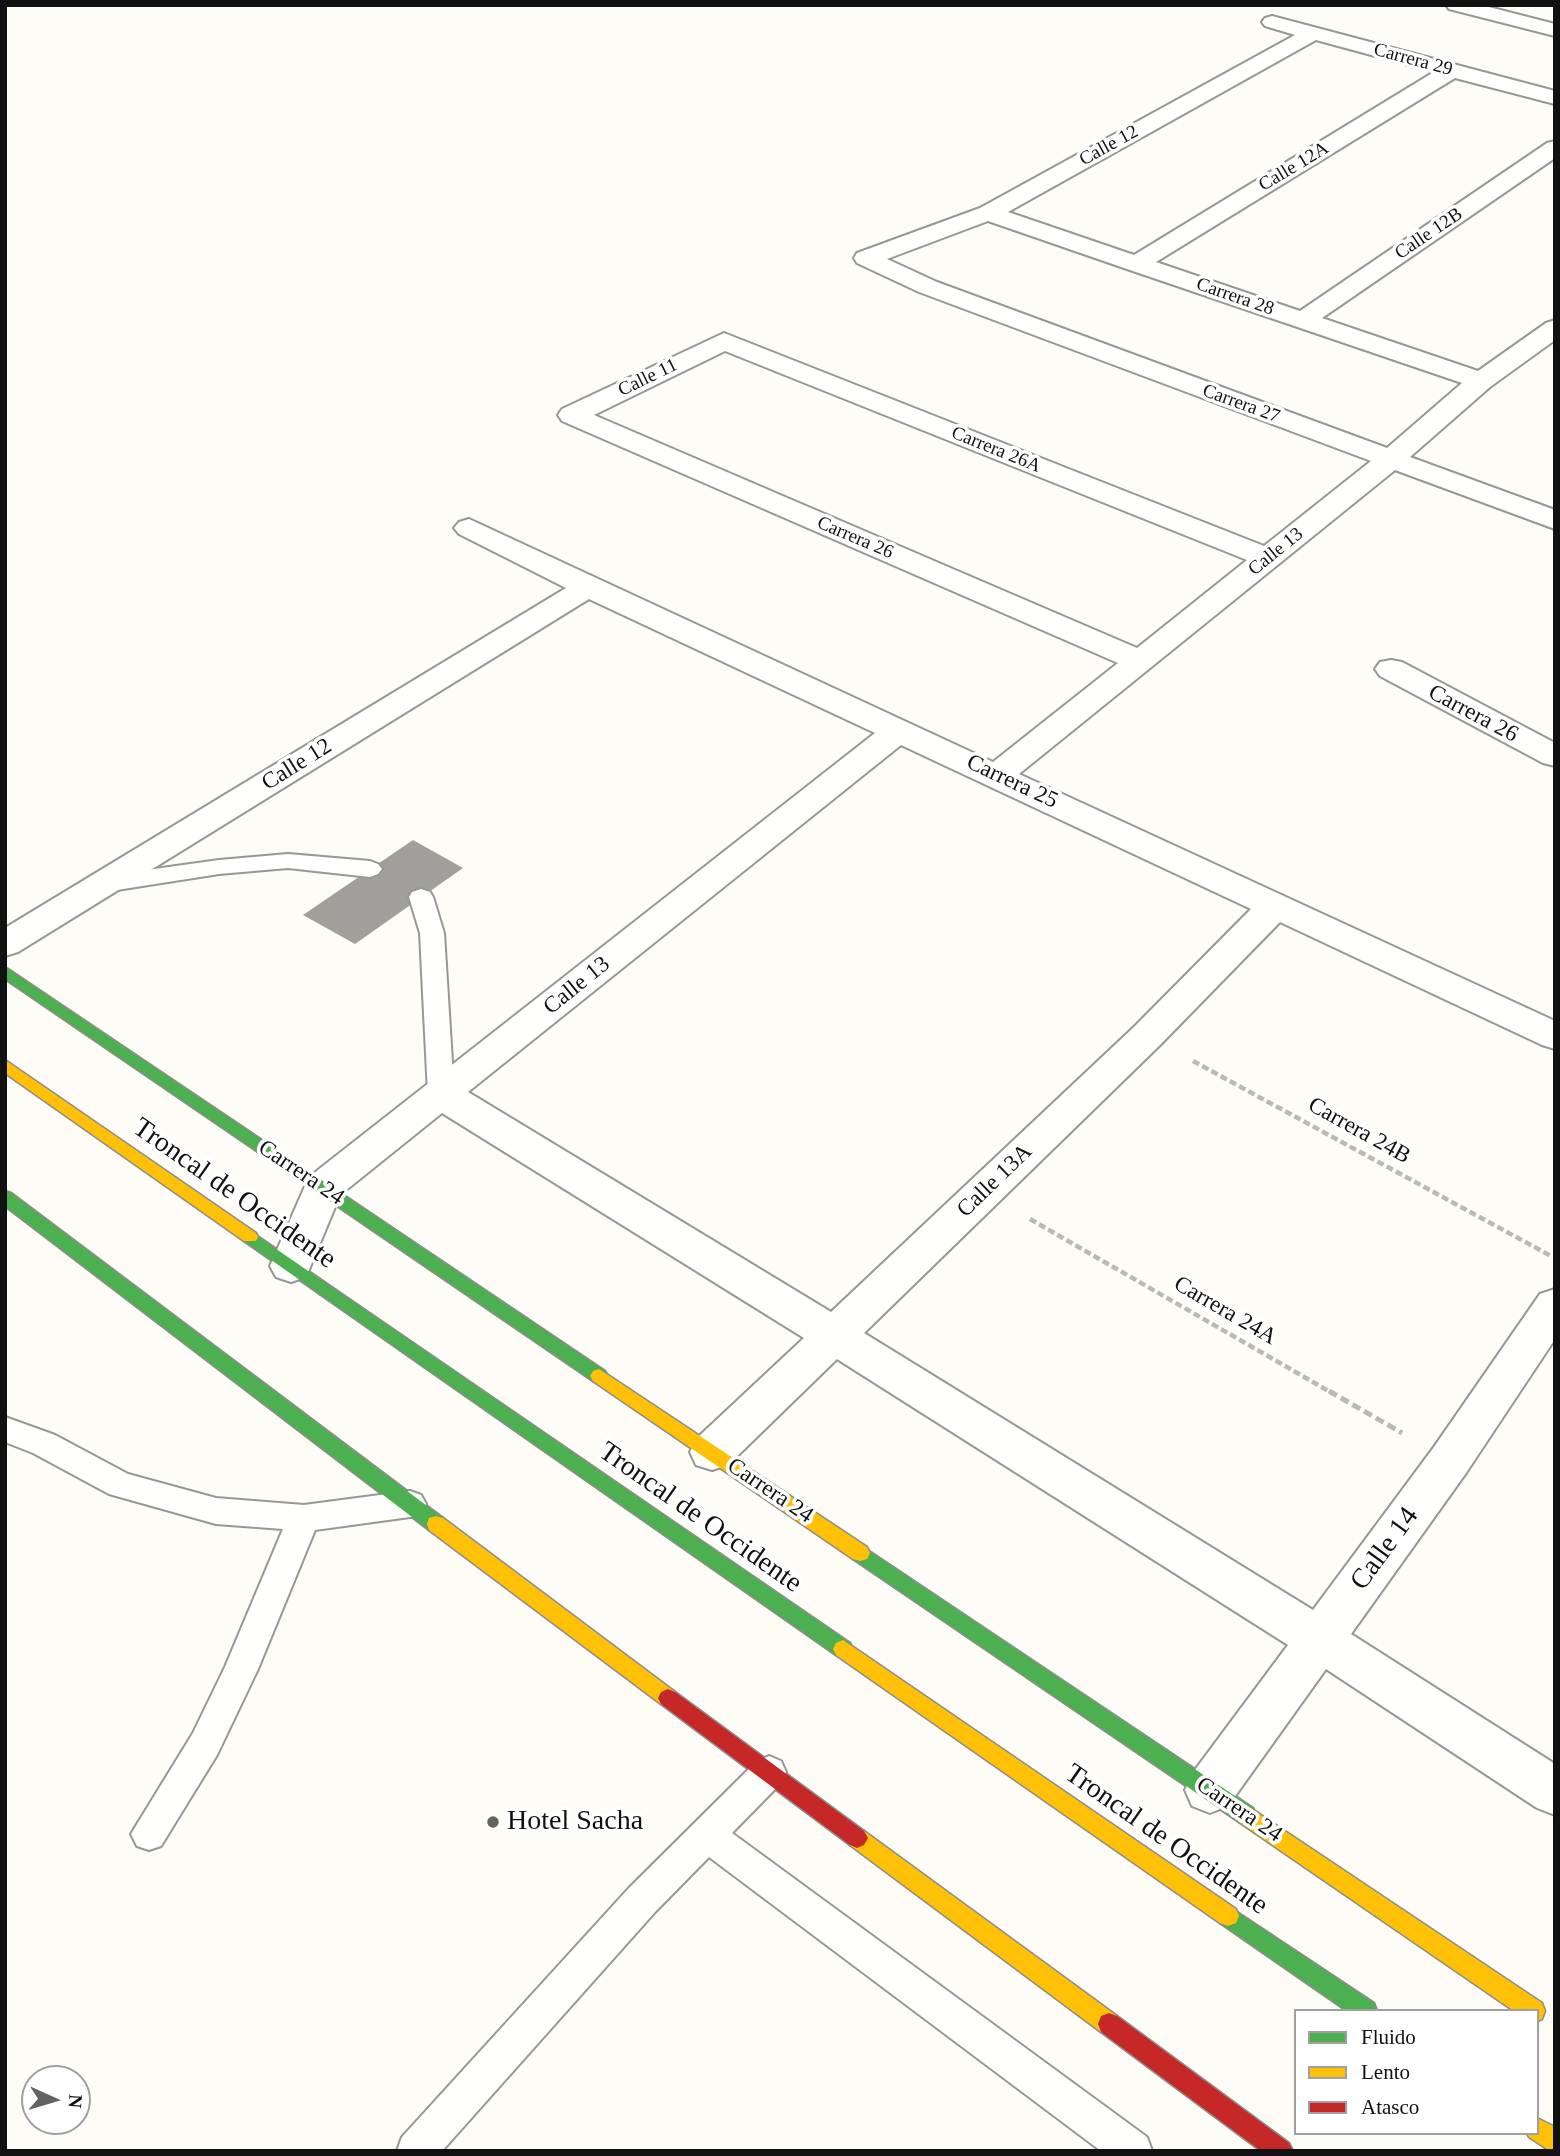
<!DOCTYPE html>
<style>
body{margin:0}
#map{position:relative;width:1560px;height:2156px;overflow:hidden;background:#fdfcf7;font-family:"Times New Roman",serif}
canvas{display:block}
.frame{position:absolute;inset:0;border:7px solid #111;pointer-events:none}
.legend{position:absolute;left:1294px;top:2009px;width:245px;height:126px;box-sizing:border-box;background:#fff;border:2px solid #a0a0a0;margin:0;padding:9px 12px;list-style:none;font-size:21px;color:#111}
.legend li{display:flex;align-items:center;gap:14px;height:35px}
.legend b{width:35px;border:2px solid #a0a0a0}
.north{position:absolute;left:21px;top:2065px;width:70px;height:70px;box-sizing:border-box;background:#fff;border:2px solid #a0a0a0;border-radius:50%;rotate:94deg;font-size:19px;font-weight:700;line-height:28px;text-align:center;color:#111}
.north::after{content:'';display:block;margin:auto;width:24px;height:32px;background:#646362;clip-path:polygon(50% 0,100% 100%,50% 72%,0 100%)}
</style>
<div id="map">
<canvas width="1560" height="2156"></canvas>
<div class="frame"></div>
<ul class="legend">
<li><b style="height:9px;background:#4caf50"></b>Fluido</li>
<li><b style="height:9px;background:#ffc107"></b>Lento</li>
<li><b style="height:9px;background:#c62828"></b>Atasco</li>
</ul>
<div class="north">N</div>
</div>
<script>
const ctx = document.querySelector('canvas').getContext('2d');
ctx.lineJoin = 'round';
function fillPath(path, color) {
  ctx.fillStyle = color;
  ctx.fill(path, 'evenodd');
}
function shape(rows) {
  const path = new Path2D();
  for (const r of rows) {
    path.moveTo(r[0], r[1]);
    for (let i = 2; i < r.length; i += 2) path.lineTo(r[i], r[i + 1]);
  }
  return path;
}
function trace(path, color, width, dash) {
  ctx.strokeStyle = color;
  ctx.lineWidth = width;
  ctx.lineCap = dash ? 'butt' : 'round';
  ctx.setLineDash(dash || []);
  ctx.stroke(path);
}
function label(font, color, halo, rows, align = 'center') {
  ctx.font = font + ' "Times New Roman",serif';
  ctx.lineWidth = 7;
  ctx.setLineDash([]);
  ctx.textBaseline = 'middle';
  ctx.strokeStyle = halo;
  ctx.fillStyle = color;
  for (const [text, x, y, turn = 0] of rows) {
    ctx.save();
    ctx.translate(x, y);
    ctx.rotate((+turn || 0) * Math.PI / 180);
    ctx.textAlign = isNaN(turn) ? turn : align;
    if (halo) ctx.strokeText(text, 0, 0);
    ctx.fillText(text, 0, 0);
    ctx.restore();
  }
}
const building = shape([
 [413,840,463,868,355,944,303,915]
]);
const pathFar1 = shape([
 [1193,1061,1551,1256],
 [1030,1219,1332,1393]
]);
const path = shape([
 [1329,1391,1402,1433]
]);
const lane = shape([
 [288,854,370,861,378,864,382,869,378,874,370,877,288,868,219,874,104,892,96,889,92,884,96,879,104,876,219,860,288,854],
 [421,889,430,892,433,897,444,933,454,1094,450,1101,441,1103,432,1101,428,1094,420,933,409,897,412,892,421,889],
 [5,1417,55,1435,128,1474,216,1498,304,1505,410,1491,421,1495,426,1504,421,1513,410,1517,315,1530,258,1669,217,1755,161,1846,149,1850,137,1846,131,1834,193,1733,225,1667,283,1529,216,1524,109,1494,33,1453,5,1442,5,1417],
 [769,1756,781,1761,786,1772,781,1783,732,1833,1147,2137,1152,2151,1101,2151,709,1857,655,1912,442,2151,397,2151,402,2137,629,1888,757,1761,769,1756]
]);
const street = shape([
 [1446,5,1481,5,1555,24,1555,36,1449,9,1446,5],
 [1272,16,1555,91,1555,104,1455,78,1156,262,1300,311,1547,143,1555,141,1555,158,1322,318,1478,371,1546,323,1555,320,1555,340,1490,387,1410,457,1555,510,1555,529,1395,470,1019,774,1555,1021,1555,1049,1542,1045,1280,922,1160,1045,864,1333,1313,1610,1434,1447,1540,1294,1555,1289,1555,1339,1466,1473,1351,1634,1555,1764,1555,1815,1537,1808,1326,1669,1228,1806,1210,1813,1192,1806,1185,1790,1192,1774,1288,1645,837,1359,728,1465,712,1470,696,1465,690,1452,696,1439,804,1338,442,1113,340,1195,306,1277,291,1282,276,1277,270,1266,309,1177,875,733,589,599,18,952,5,956,5,928,566,588,459,534,454,528,459,522,469,519,993,762,1118,663,562,421,558,415,562,409,724,333,1264,546,1371,461,919,292,857,263,854,258,857,253,980,208,1295,35,1265,26,1262,22,1265,18,1272,16],
 [1316,40,1434,72,1134,255,1008,212,1316,40],
 [988,221,1127,269,1462,383,1387,448,937,282,887,259,988,221],
 [725,351,1247,560,1137,648,594,415,725,351],
 [901,745,1251,909,1134,1027,831,1312,468,1092,901,745],
 [1391,660,1402,662,1555,743,1555,766,1543,763,1380,676,1375,669,1380,662,1391,660]
]);
const fast = shape([
 [5,967,605,1371,608,1376,605,1381,599,1383,593,1381,5,979,5,967],
 [5,1191,11,1193,443,1518,445,1524,443,1530,436,1532,429,1530,5,1206,5,1191],
 [250,1231,850,1643,853,1649,850,1655,843,1658,836,1655,244,1241,242,1237,244,1233,250,1231],
 [860,1545,1253,1808,1256,1815,1253,1822,1246,1825,1239,1822,853,1559,850,1553,853,1547,860,1545],
 [1228,1906,1374,2003,1377,2011,1347,2011,1220,1923,1217,1916,1220,1909,1228,1906]
]);
const slow = shape([
 [5,1060,256,1233,258,1237,256,1241,244,1241,5,1073,5,1060],
 [599,1369,867,1547,870,1553,867,1559,860,1561,853,1559,593,1381,590,1376,593,1371,599,1369],
 [436,1516,443,1518,675,1692,678,1698,675,1704,668,1707,661,1704,429,1530,427,1524,429,1518,436,1516],
 [843,1640,1236,1909,1239,1916,1236,1923,1228,1926,1220,1923,836,1655,833,1649,836,1643,843,1640],
 [1246,1805,1542,2003,1545,2011,1542,2019,1537,2021,1537,2011,1514,2011,1239,1822,1236,1815,1239,1808,1246,1805],
 [857,1828,864,1831,1117,2016,1120,2024,1117,2032,1109,2035,1101,2032,850,1845,846,1838,850,1831,857,1828],
 [1537,2118,1555,2127,1555,2151,1547,2149,1529,2137,1527,2133,1537,2133,1537,2118]
]);
const jam = shape([
 [668,1689,675,1692,864,1831,868,1838,864,1845,857,1848,850,1845,661,1704,658,1698,661,1692,668,1689],
 [1109,2013,1117,2016,1289,2143,1293,2151,1261,2151,1101,2032,1098,2024,1101,2016,1109,2013]
]);
const markers = [
 [493,1822,7,"#646362"]
];
const farStreetnames = [
 ["Carrera 29",1413,60,15],
 ["Calle 12",1109,146,-29],
 ["Calle 12A",1294,167,-31],
 ["Calle 12B",1429,234,-34],
 ["Carrera 28",1235,297,19],
 ["Calle 11",648,378,-26],
 ["Carrera 27",1241,404,20],
 ["Carrera 26A",996,450,22],
 ["Carrera 26",855,538,23],
 ["Calle 13",1276,552,-39]
];
const streetNames = [
 ["Carrera 26",1473,714,28],
 ["Calle 12",297,765,-32],
 ["Carrera 25",1012,782,25],
 ["Calle 13",577,986,-39],
 ["Carrera 24B",1359,1131,29],
 ["Carrera 24",301,1173,34],
 ["Calle 13A",995,1181,-44],
 ["Carrera 24A",1225,1311,30],
 ["Carrera 24",770,1491,34],
 ["Carrera 24",1239,1810,34]
];
const nearStreetnames = [
 ["Troncal de Occidente",234,1194,35],
 ["Troncal de Occidente",700,1518,35],
 ["Calle 14",1385,1549,-54],
 ["Troncal de Occidente",1166,1840,35]
];
const nearPoinames = [
 ["Hotel Sacha",507,1822]
];
fillPath(building, '#a19f9c');
trace(lane, '#979795', 4);
trace(street, '#979795', 4);
trace(fast, '#8e8d8b', 3);
trace(slow, '#8e8d8b', 3);
trace(jam, '#8e8d8b', 3);
trace(pathFar1, '#b9b9b8', 4.5, [7, 3.5]);
trace(path, '#b9b9b8', 5, [9, 4.5]);
fillPath(lane, '#fffffe');
fillPath(street, '#fffffe');
fillPath(fast, '#4caf50');
fillPath(slow, '#ffc107');
fillPath(jam, '#c62828');
for (const [x, y, r, color] of markers) {
  const dot = new Path2D();
  dot.arc(x, y, r, 0, 2 * Math.PI);
  ctx.fillStyle = color;
  ctx.fill(dot);
  trace(dot, '#fff', 2.5);
}
label('19px', '#111', '#fff', farStreetnames);
label('23px', '#111', '#fff', streetNames);
label('28px', '#111', '#fff', nearStreetnames);
label('28px', '#111', '#fff', nearPoinames, 'left');
</script>
